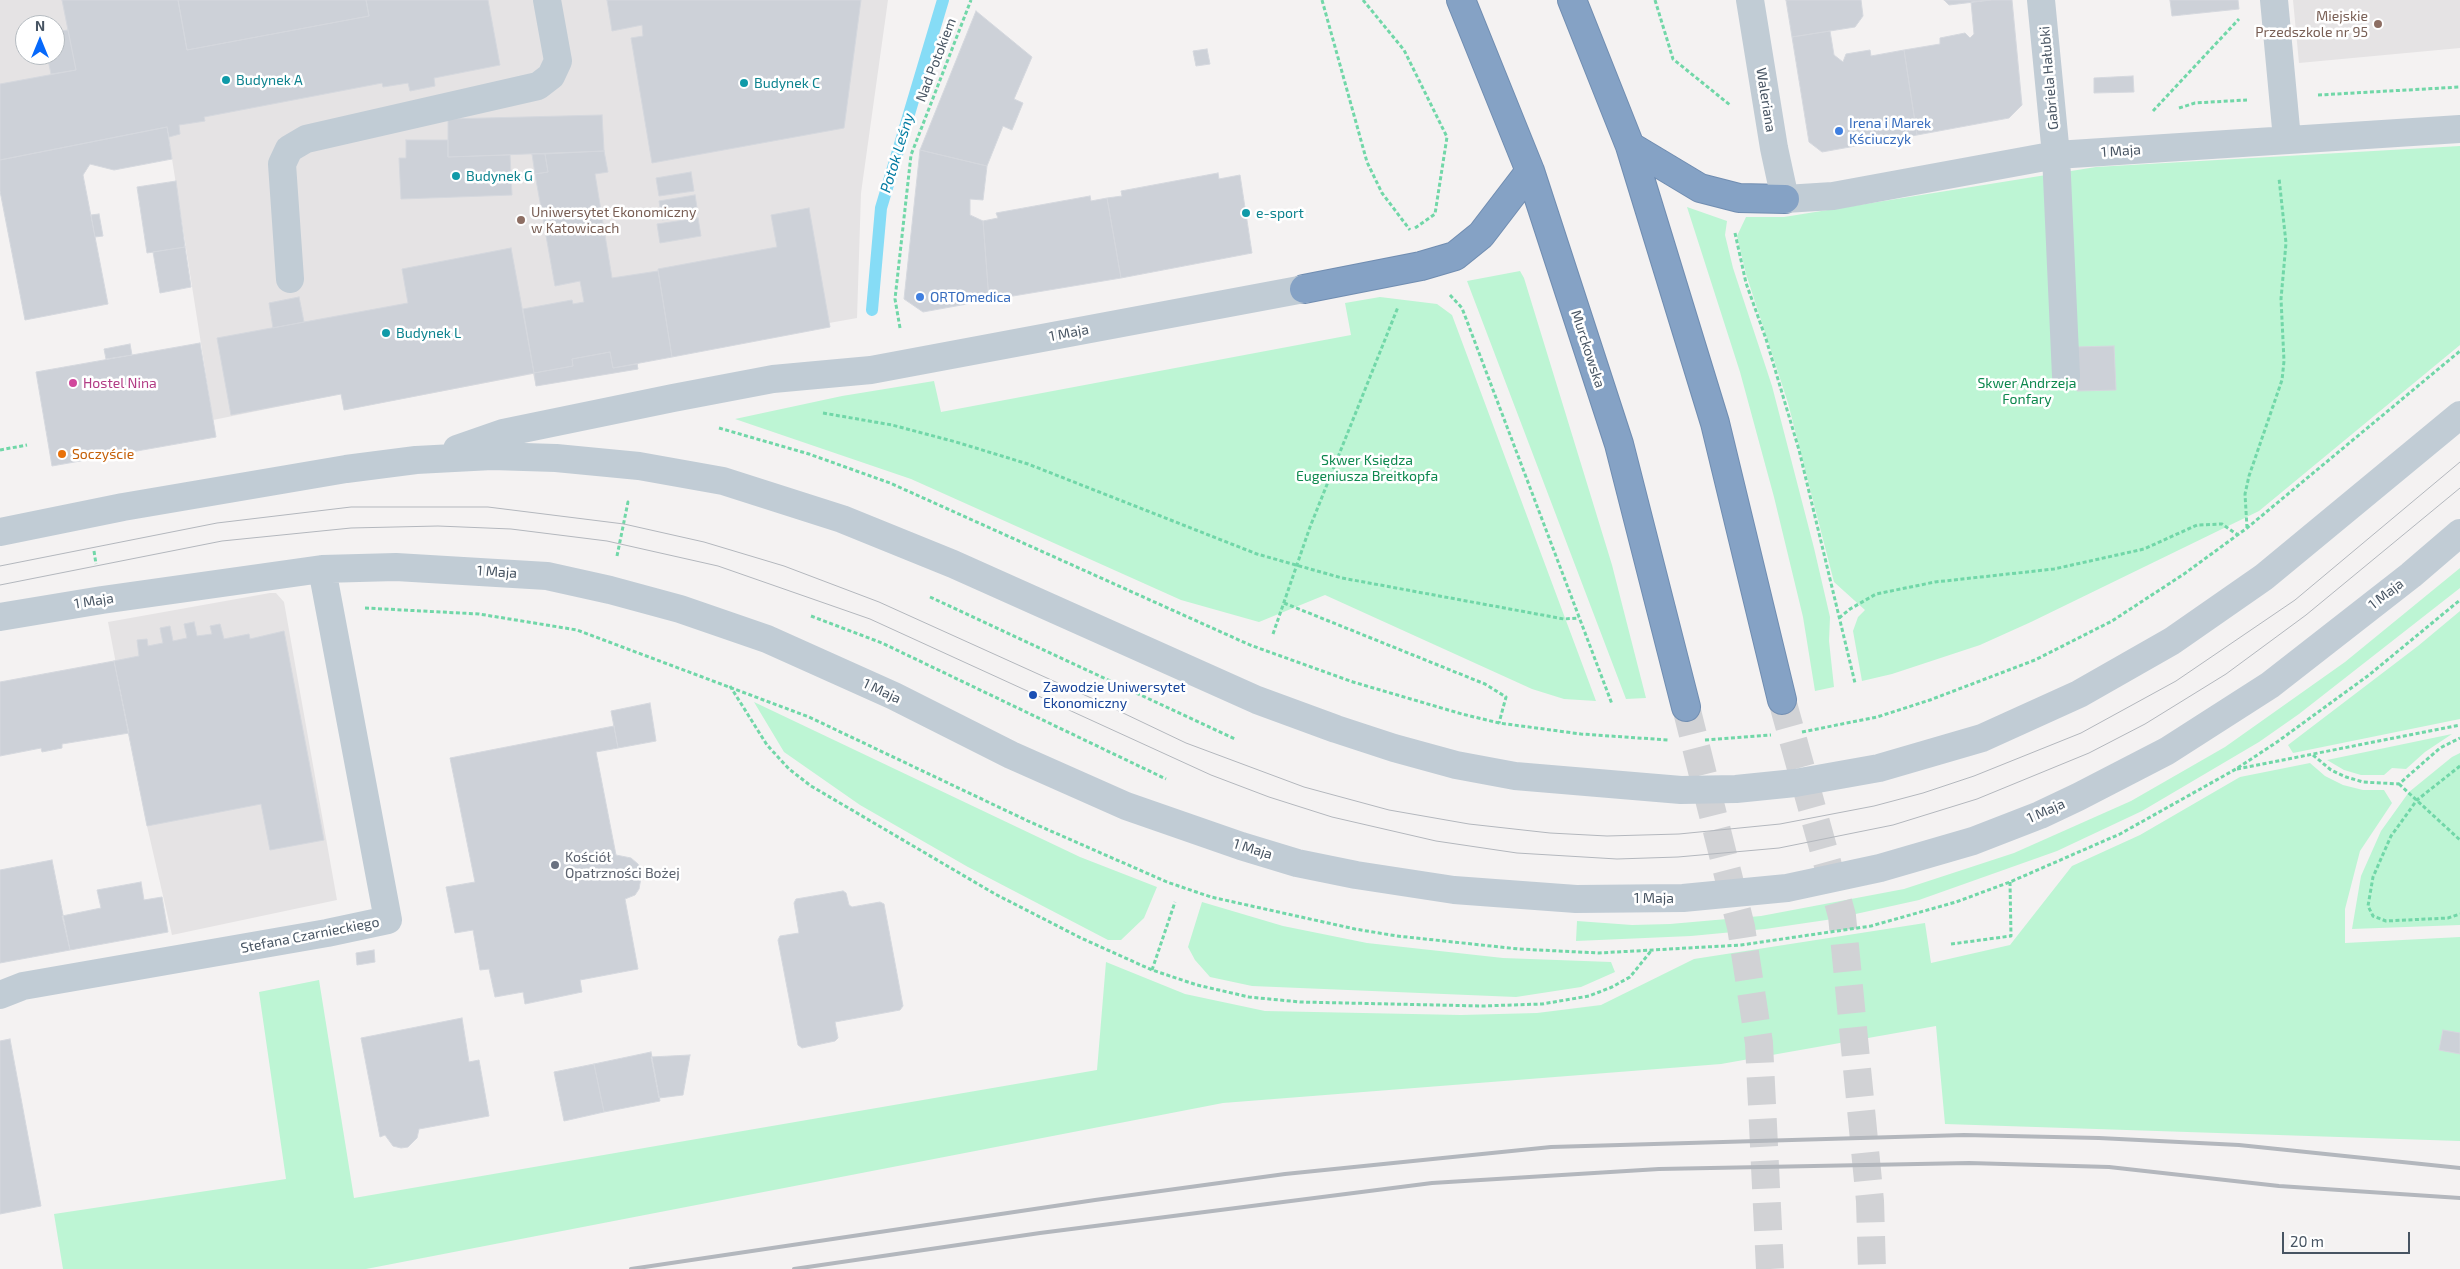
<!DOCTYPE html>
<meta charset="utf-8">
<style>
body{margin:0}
#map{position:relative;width:2460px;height:1269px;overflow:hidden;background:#f4f2f2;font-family:"Exo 2",sans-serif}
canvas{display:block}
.north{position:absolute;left:15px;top:15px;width:50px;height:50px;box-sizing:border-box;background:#fff;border:1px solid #b5bbc0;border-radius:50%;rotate:0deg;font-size:14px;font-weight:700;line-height:20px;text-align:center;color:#475462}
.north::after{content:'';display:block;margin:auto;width:18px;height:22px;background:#0669fb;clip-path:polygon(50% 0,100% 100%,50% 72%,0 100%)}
.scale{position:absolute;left:2282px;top:1232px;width:128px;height:22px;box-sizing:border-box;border:2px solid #475462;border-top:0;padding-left:6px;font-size:15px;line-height:18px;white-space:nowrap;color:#475462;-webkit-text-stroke:4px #fff;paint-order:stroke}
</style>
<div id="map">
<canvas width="2460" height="1269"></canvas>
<div class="north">N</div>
<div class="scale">20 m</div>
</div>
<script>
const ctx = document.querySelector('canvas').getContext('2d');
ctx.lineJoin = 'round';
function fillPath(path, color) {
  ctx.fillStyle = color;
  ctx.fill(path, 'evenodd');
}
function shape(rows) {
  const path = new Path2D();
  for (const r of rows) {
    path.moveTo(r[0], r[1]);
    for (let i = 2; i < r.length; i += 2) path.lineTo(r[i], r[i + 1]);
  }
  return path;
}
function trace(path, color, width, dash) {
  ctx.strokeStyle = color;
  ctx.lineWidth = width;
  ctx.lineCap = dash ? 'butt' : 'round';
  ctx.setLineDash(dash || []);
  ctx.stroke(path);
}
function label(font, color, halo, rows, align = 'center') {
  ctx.font = font + ' "Exo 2",sans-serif';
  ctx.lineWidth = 5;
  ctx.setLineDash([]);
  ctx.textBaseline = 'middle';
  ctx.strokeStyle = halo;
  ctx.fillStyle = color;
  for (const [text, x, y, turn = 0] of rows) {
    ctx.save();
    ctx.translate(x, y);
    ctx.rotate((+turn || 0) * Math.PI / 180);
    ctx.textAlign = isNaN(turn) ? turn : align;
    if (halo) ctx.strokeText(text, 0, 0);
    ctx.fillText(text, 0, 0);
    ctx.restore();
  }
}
const education = shape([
 [0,0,888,0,861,193,857,318,829,323,830,327,638,363,638,369,536,386,533,374,344,410,341,394,213,420,167,127,0,160],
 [25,25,55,25,55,55,25,55],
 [2293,0,2460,0,2460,48,2299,63],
 [270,593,276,593,284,602,337,900,172,935,147,826,108,622]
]);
const green = shape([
 [2460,146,2460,345,2259,511,2031,622,1980,645,1892,674,1862,681,1853,631,1858,617,1865,610,1834,582,1788,403,1746,274,1737,236,1746,217,1784,217,2096,167],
 [1687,207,1727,221,1725,235,1733,268,1772,386,1814,548,1830,617,1829,641,1834,687,1815,691,1803,617,1774,497,1740,372],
 [1520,271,1524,278,1612,565,1646,698,1626,699,1467,281],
 [1380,297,1437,304,1452,315,1596,701,1564,699,1532,689,1325,595,1259,622,1181,600,911,479,735,419,842,396,934,381,941,412,1351,335,1345,303],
 [2460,568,2460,588,2299,714,2259,742,2142,811,2057,851,1919,900,1833,919,1765,929,1691,936,1576,941,1577,921,1632,925,1670,924,1761,916,1904,889,2014,853,2131,801,2225,747,2345,662],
 [2460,611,2460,719,2293,753,2288,745,2418,646],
 [754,702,1080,857,1157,887,1144,918,1121,940,1108,940,968,867,860,805,784,752],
 [2452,734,2425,752,2406,769,2392,768,2384,775,2361,775,2344,770,2327,760],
 [2460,753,2460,925,2352,929,2361,876,2381,831,2409,792,2452,757],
 [2310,763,2325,776,2343,785,2363,790,2384,790,2392,803,2360,851,2345,909,2345,943,2460,937,2460,1141,1945,1124,1936,1026,1721,1064,1223,1103,366,1269,63,1269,54,1214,286,1179,259,992,319,980,354,1198,1097,1070,1106,962,1185,994,1265,1011,1461,1015,1537,1013,1601,1005,1694,959,1925,923,1931,963,2010,945,2072,866,2140,835,2240,777],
 [1202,902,1283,926,1367,943,1503,958,1611,962,1615,972,1581,987,1516,997,1252,986,1210,977,1195,960,1188,947]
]);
const stream = shape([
 [872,310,881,208,943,0]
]);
const building = shape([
 [62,0,178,0,187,50,369,16,366,0,488,0,500,65,434,78,435,86,410,91,408,83,383,87,382,83,204,117,205,121,179,125,180,134,169,137,167,127,0,160,0,84,76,70,62,0],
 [178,0,366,0,369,16,187,50,178,0],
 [607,0,861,0,844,128,652,163,631,38,643,36,642,25,612,31,607,0],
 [1786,0,1861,0,1863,16,1855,27,1792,37,1786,0],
 [1944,0,1991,0,1949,5,1944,0],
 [1991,0,2012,0,2022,105,2009,118,1917,135,1904,50,1940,44,1940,38,1965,33,1970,38,1974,34,1971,2,1991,0],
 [2170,0,2238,0,2239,9,2172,16,2170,0],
 [976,11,1032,57,1014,99,1023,103,1012,130,1003,126,987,166,920,150,976,11],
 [68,30,76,70,51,74,47,55,55,55,55,32,68,30],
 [1830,31,1834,55,1843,62,1846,54,1870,50,1871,56,1904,50,1917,135,1822,152,1809,142,1792,37,1830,31],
 [1207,49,1210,64,1196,66,1193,51,1207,49],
 [2133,76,2134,92,2094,93,2094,78,2133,76],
 [602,115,604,151,448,157,448,119,602,115],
 [167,127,172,159,114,170,90,164,83,175,108,304,25,320,0,191,0,160,167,127],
 [406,140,448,140,448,157,510,155,512,195,401,199,399,158,406,158,406,140],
 [920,150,987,166,983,200,970,199,970,215,983,221,989,300,923,312,904,299,920,150],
 [604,151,608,172,595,174,612,278,658,271,672,357,613,368,610,352,572,359,573,366,534,373,523,309,572,300,573,304,584,302,580,281,555,286,535,174,548,172,545,154,604,151],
 [532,154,545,154,548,172,535,174,532,154],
 [691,172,694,191,659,196,656,178,691,172],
 [1218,173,1219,179,1240,175,1252,253,1121,278,1107,198,1122,196,1121,191,1218,173],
 [176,181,185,247,147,253,137,187,176,181],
 [695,195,698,214,662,220,659,201,695,195],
 [1090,196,1091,201,1107,198,1121,278,989,300,983,221,998,218,996,213,1090,196],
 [809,208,830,327,672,357,658,269,777,247,771,215,809,208],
 [99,214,103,236,95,237,91,215,99,214],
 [698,218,701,236,660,243,657,224,698,218],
 [185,247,191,287,160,293,153,252,185,247],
 [511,248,534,373,344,410,341,394,231,415,217,338,408,303,402,269,511,248],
 [299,297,304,322,273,328,269,303,299,297],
 [200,343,216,437,52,466,36,372,200,343],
 [130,344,132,355,106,359,104,349,130,344],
 [2114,346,2116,390,2077,391,2075,347,2114,346],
 [610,352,613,368,637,364,638,369,536,386,534,373,573,366,572,359,610,352],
 [194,622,197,636,212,634,210,626,220,624,224,639,249,634,250,639,284,631,324,840,270,850,261,804,147,826,114,661,139,656,137,640,147,639,148,646,163,643,160,628,170,626,173,641,187,638,184,624,194,622],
 [114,661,129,733,62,744,62,748,42,752,41,748,0,756,0,682,114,661],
 [650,703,656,741,618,748,611,711,650,703],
 [614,726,618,748,596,752,616,855,631,858,638,864,642,872,639,889,635,895,625,899,638,969,580,980,582,992,525,1004,523,992,495,997,489,969,480,970,473,930,455,933,446,887,475,882,450,758,614,726],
 [52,860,70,950,0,963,0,870,52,860],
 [141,882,144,900,162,897,168,932,70,950,62,916,101,908,97,890,141,882],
 [843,891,846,893,849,905,852,907,880,902,884,904,903,1006,900,1010,835,1022,838,1038,835,1041,802,1048,798,1045,778,940,780,936,799,933,794,903,796,899,843,891],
 [374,950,375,962,357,965,356,953,374,950],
 [462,1018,469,1062,479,1060,489,1116,419,1129,417,1138,408,1147,401,1148,393,1146,385,1135,380,1137,361,1038,462,1018],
 [2443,1030,2460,1033,2460,1054,2439,1050,2443,1030],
 [10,1039,41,1206,0,1214,0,1041,10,1039],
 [651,1052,660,1101,604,1112,594,1064,651,1052],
 [690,1055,683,1095,659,1098,651,1057,690,1055],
 [594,1064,604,1112,564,1121,554,1072,594,1064]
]);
const highwayTunnel = shape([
 [1782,700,1842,916,1870,1201,1872,1269],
 [1686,707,1741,927,1759,1043,1770,1269]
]);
const path = shape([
 [1322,0,1367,162,1382,193,1410,230],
 [1363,0,1404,50,1447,137,1435,214,1415,228],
 [1655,0,1673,59,1730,105],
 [2318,95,2460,87],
 [2179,108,2195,103,2247,100],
 [2153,111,2239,19],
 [1735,233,1746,283,1766,339,1799,450,1855,683],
 [1450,295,1462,308,1612,704],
 [900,328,895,299,911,155,971,0],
 [823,413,892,425,956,442,1028,464,1257,554,1342,578,1564,619,1579,618],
 [719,428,809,454,890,483,1250,645,1353,682,1462,714,1499,723,1581,734,1668,740],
 [0,450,27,445],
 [2247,528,2245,494,2249,476,2282,380,2284,361,2281,299,2286,243,2279,178],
 [94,551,96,564],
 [617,556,628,502,630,503],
 [930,597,1235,739],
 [1284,603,1485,684,1506,697,1499,723],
 [365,608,479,614,577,630,809,717,1028,821,1167,882,1211,897,1355,929,1397,936,1519,949,1599,953,1741,945,1871,926,1956,902,2010,882,2120,834,2236,769,2277,742,2369,675,2460,600],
 [811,616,882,643,1166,779],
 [1839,618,1850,609,1876,594,1935,582,2054,569,2144,549,2197,525,2222,524,2238,535],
 [1273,634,1310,527,1398,307],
 [730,686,767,745,789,769,811,786,995,894,1081,938,1152,970,1197,985,1249,997,1300,1002,1482,1006,1542,1004,1589,996,1612,987,1630,977,1651,951],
 [1802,732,1877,717,1930,700,2035,660,2112,621,2184,574,2247,528,2460,351],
 [1705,740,1771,735],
 [2313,755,2331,770,2346,777,2363,782,2399,784,2440,748,2460,738],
 [2460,766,2417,800,2391,836,2373,877,2368,906,2373,916,2386,921,2448,918,2460,914],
 [2237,769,2460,725],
 [2399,784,2460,840],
 [1951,944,2011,936,2010,882],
 [1152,970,1175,902]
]);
const minor = shape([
 [1750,0,1774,148,1785,199,1833,196,2056,155,2460,129],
 [2041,0,2056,155,2066,376],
 [2274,0,2287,139],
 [290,279,282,164,289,149,306,139,538,86,551,76,558,61,547,0],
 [457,449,503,433,673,398,773,379,871,370,1304,289],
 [0,532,123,507,346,469,416,460,492,456,556,458,639,466,723,481,842,519,953,564,1257,700,1336,729,1394,748,1456,765,1515,776,1681,790,1736,789,1795,783,1879,768,1982,738,2079,694,2172,641,2264,577,2460,415],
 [0,617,102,600,322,569,396,567,547,576,610,590,680,609,767,639,894,696,1011,755,1126,806,1241,846,1297,863,1356,875,1454,890,1576,899,1683,898,1787,888,1880,868,1973,841,2040,815,2078,797,2167,751,2270,685,2411,575,2460,533],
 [0,995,23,986,327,933,388,920,322,569]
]);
const highway = shape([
 [1461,0,1530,171,1619,444,1686,707],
 [1572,0,1630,146,1715,423,1782,700],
 [1630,146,1700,188,1739,198,1785,199],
 [1304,289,1421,266,1455,256,1481,235,1530,171]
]);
const tram = shape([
 [0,566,217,523,351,507,488,507,624,524,704,542,784,566,879,602,1100,702,1186,743,1304,787,1389,810,1469,824,1550,833,1607,836,1679,834,1780,824,1874,806,1923,793,1974,776,2081,733,2176,681,2295,600,2460,462],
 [0,585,222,541,351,528,438,526,511,529,607,541,718,566,870,619,1211,775,1269,797,1332,817,1436,841,1517,853,1617,859,1678,857,1779,848,1893,825,1977,799,2089,753,2145,724,2226,674,2306,615,2460,488]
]);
const rail = shape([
 [631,1269,1095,1200,1285,1174,1551,1147,1964,1135,2099,1138,2239,1145,2460,1168],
 [794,1269,1040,1233,1432,1183,1659,1169,1969,1163,2109,1167,2279,1186,2460,1198]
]);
const markers = [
 [2378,24,5,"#8d6e63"],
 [226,80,5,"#0f9aa8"],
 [744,83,5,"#0f9aa8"],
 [1839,131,5,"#3f7fe0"],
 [456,176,5,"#0f9aa8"],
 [1246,213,5,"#0f9aa8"],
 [521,220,5,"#8d6e63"],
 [920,297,5,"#3f7fe0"],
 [386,333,5,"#0f9aa8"],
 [73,383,5,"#d1479c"],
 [62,454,5,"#e8710a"],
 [1033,695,5,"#1a4fb4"],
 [555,865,5,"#6b7280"]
];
const educationNames = [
 ["Miejskie",2368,16],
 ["Przedszkole nr 95",2368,32],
 ["Uniwersytet Ekonomiczny",531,212,"left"],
 ["w Katowicach",531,228,"left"]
];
const streetNames = [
 ["Nad Potokiem",936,60,-69],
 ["Gabriela Hałubki",2049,78,-95],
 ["Waleriana",1766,100,81],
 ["1 Maja",2121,151,-4],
 ["1 Maja",1069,333,-11],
 ["Murckowska",1588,349,72],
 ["1 Maja",497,572,4],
 ["1 Maja",2386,594,-38],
 ["1 Maja",94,601,-9],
 ["1 Maja",882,691,25],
 ["1 Maja",2046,811,-24],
 ["1 Maja",1253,849,17],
 ["1 Maja",1654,898],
 ["Stefana Czarnieckiego",310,935,-11]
];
const cultureNames = [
 ["Budynek A",236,80],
 ["Budynek C",754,83],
 ["Budynek G",466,176],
 ["e-sport",1256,213],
 ["Budynek L",396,333]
];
const shopNames = [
 ["Irena i Marek",1849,123],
 ["Kściuczyk",1849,139],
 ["ORTOmedica",930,297]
];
const hotelNames = [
 ["Hostel Nina",83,383]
];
const parkNames = [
 ["Skwer Andrzeja",2027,383],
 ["Fonfary",2027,399],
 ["Skwer Księdza",1367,460],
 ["Eugeniusza Breitkopfa",1367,476]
];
const foodNames = [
 ["Soczyście",72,454]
];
const transitNames = [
 ["Zawodzie Uniwersytet",1043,687],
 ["Ekonomiczny",1043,703]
];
const worshipNames = [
 ["Kościół",565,857],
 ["Opatrzności Bożej",565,873]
];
const waterNames = [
 ["Potok Leśny",897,153,-73]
];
fillPath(education, '#e5e3e4');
fillPath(green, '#bdf5d4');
trace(stream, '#86dcf6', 12);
fillPath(building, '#cdd1d8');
trace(building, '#d5d8de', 1);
trace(highwayTunnel, '#d1d2d5', 28, [28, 14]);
trace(highway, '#708db1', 30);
trace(path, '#71d7a8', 3, [4, 2.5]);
trace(minor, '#c1ccd5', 28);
trace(highway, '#85a2c5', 28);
trace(tram, '#b3b7bd', 1);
trace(rail, '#b3b7bd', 4);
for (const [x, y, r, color] of markers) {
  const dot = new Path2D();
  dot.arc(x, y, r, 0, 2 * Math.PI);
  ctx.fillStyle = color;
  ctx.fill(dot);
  trace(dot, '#fff', 2);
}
label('14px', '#785e54', '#fff', educationNames, 'right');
label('14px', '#475462', '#fff', streetNames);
label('14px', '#0d838f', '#fff', cultureNames, 'left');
label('14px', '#366cbe', '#fff', shopNames, 'left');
label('14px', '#b23c85', '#fff', hotelNames, 'left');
label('14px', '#0d884e', '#fff', parkNames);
label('14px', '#c56008', '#fff', foodNames, 'left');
label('14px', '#164399', '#fff', transitNames, 'left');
label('14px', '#5b616d', '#fff', worshipNames, 'left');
label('italic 15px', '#037ca2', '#fff', waterNames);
</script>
